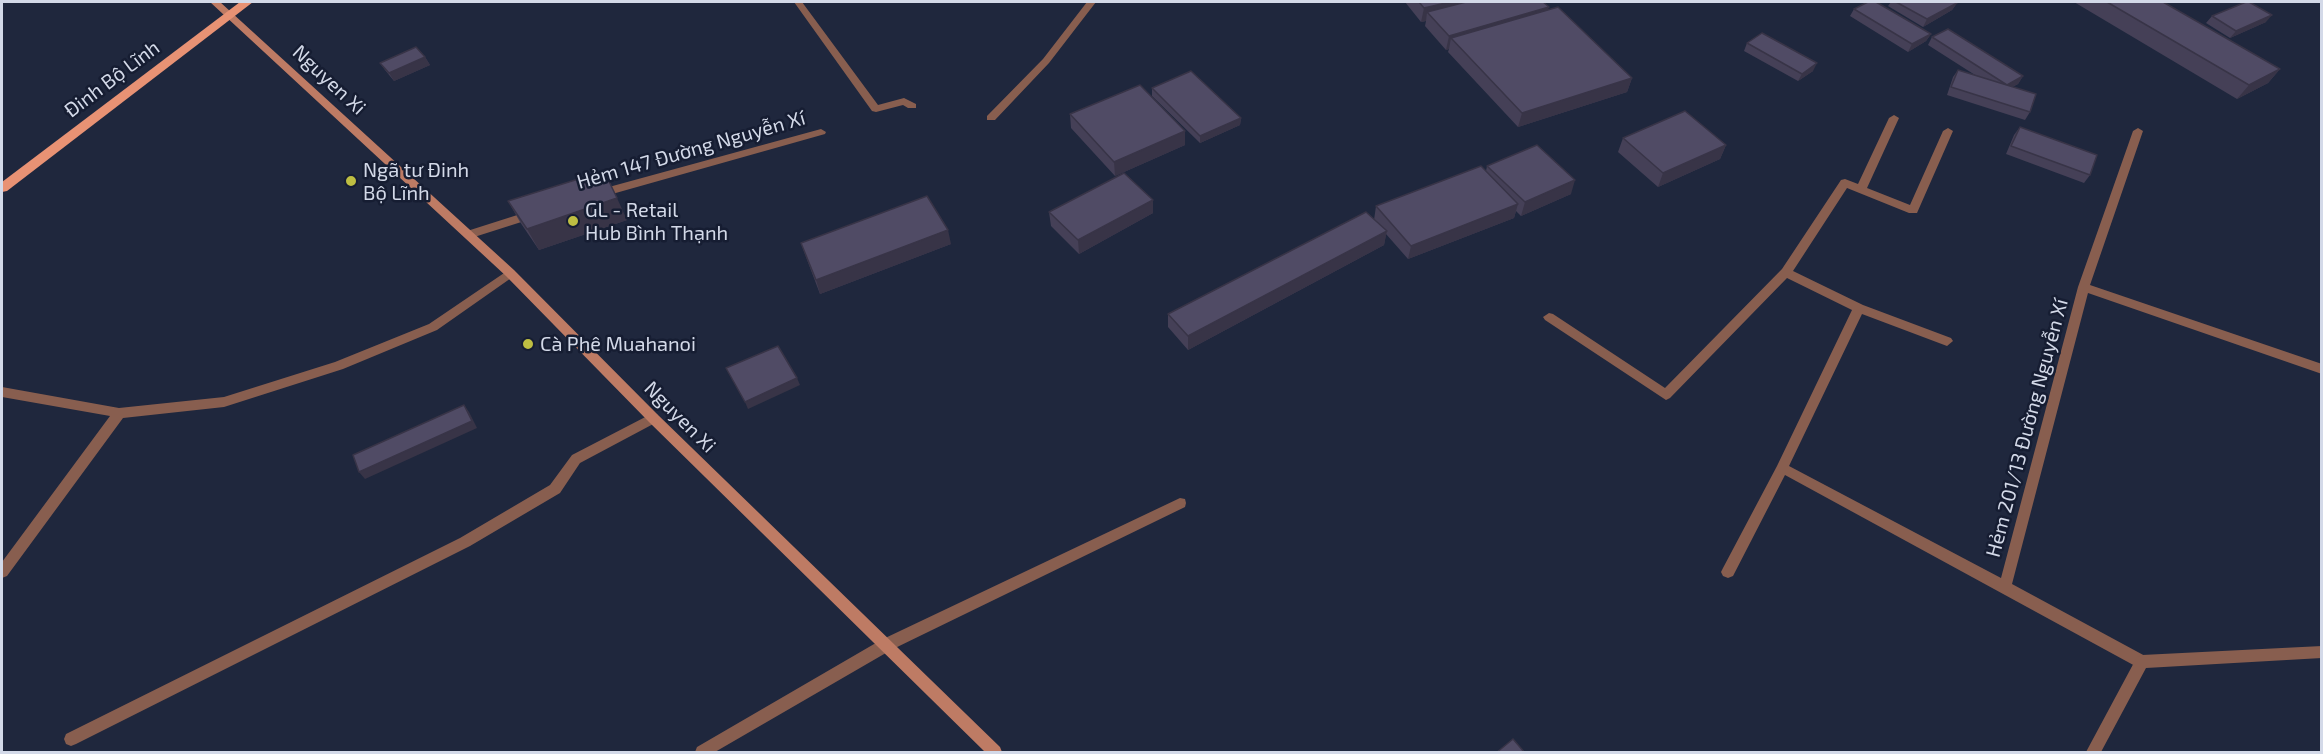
<!DOCTYPE html>
<meta charset="utf-8">
<style>
body{margin:0}
#map{position:relative;width:2323px;height:754px;overflow:hidden;background:#1f273d;font-family:"Exo 2",sans-serif}
canvas{display:block}
.frame{position:absolute;inset:0;border:3px solid #d3d9e8;pointer-events:none}
</style>
<div id="map">
<canvas width="2323" height="754"></canvas>
<div class="frame"></div>
</div>
<script>
const ctx = document.querySelector('canvas').getContext('2d');
ctx.lineJoin = 'round';
function shape(rows) {
  const path = new Path2D();
  for (const r of rows) {
    path.moveTo(r[0], r[1]);
    for (let i = 2; i < r.length; i += 2) path.lineTo(r[i], r[i + 1]);
  }
  return path;
}
function fillPath(path, color) {
  ctx.fillStyle = color;
  ctx.fill(path, 'evenodd');
}
function trace(path, color, width, dash) {
  ctx.strokeStyle = color;
  ctx.lineWidth = width;
  ctx.lineCap = dash ? 'butt' : 'round';
  ctx.setLineDash(dash || []);
  ctx.stroke(path);
}
function label(font, color, halo, rows, align = 'center') {
  ctx.font = font + ' "Exo 2",sans-serif';
  ctx.lineWidth = 5;
  ctx.setLineDash([]);
  ctx.textBaseline = 'middle';
  ctx.strokeStyle = halo;
  ctx.fillStyle = color;
  for (const [text, x, y, turn = 0] of rows) {
    ctx.save();
    ctx.translate(x, y);
    ctx.rotate((+turn || 0) * Math.PI / 180);
    ctx.textAlign = isNaN(turn) ? turn : align;
    if (halo) ctx.strokeText(text, 0, 0);
    ctx.fillText(text, 0, 0);
    ctx.restore();
  }
}
const service = shape([
 [794,2,802,2,878,105,904,98,916,104,916,108,908,108,903,105,876,112,872,111,794,2],
 [1087,2,1096,2,1049,63,995,120,987,120,987,116,1043,59,1087,2],
 [1894,115,1899,118,1867,188,1910,205,1943,131,1948,128,1953,131,1917,213,1909,213,1847,188,1793,271,1863,305,1951,338,1953,341,1947,346,1862,314,1789,466,2001,578,2078,287,2133,131,2138,128,2143,131,2090,285,2322,364,2322,374,2088,293,2012,584,2147,657,2149,662,2147,667,2142,669,2137,667,1785,475,1733,576,1728,578,1723,576,1721,572,1723,568,1777,466,1852,310,1787,278,1670,398,1666,400,1545,320,1543,317,1549,313,1553,314,1665,388,1782,269,1841,180,1845,179,1858,184,1889,118,1894,115],
 [821,129,826,132,825,134,598,198,593,194,598,190,821,129],
 [533,210,538,214,537,217,468,239,463,235,464,232,533,210],
 [510,269,516,273,514,276,437,330,343,369,224,407,123,418,7,576,2,578,2,562,110,416,2,397,2,387,119,408,224,397,335,362,429,324,510,269],
 [653,413,657,414,659,418,657,422,580,463,560,493,470,546,76,744,71,746,66,744,64,739,66,734,460,538,550,485,572,455,653,413],
 [1180,498,1185,499,1186,503,1185,507,891,650,715,752,695,752,697,747,881,640,1180,498]
]);
const minor = shape([
 [2322,646,2322,658,2146,668,2101,752,2086,752,2137,657,2142,655,2322,646]
]);
const secondary = shape([
 [210,2,220,2,514,270,657,414,1000,747,1002,752,985,752,649,422,506,276,210,2]
]);
const primary = shape([
 [240,2,253,2,7,191,2,192,2,182,240,2]
]);
const wall = shape([
 [1405,2,1543,2,1548,9,1632,78,1627,92,1518,127,1448,52,1449,49,1446,50,1425,26,1426,21,1421,22],
 [1891,2,1955,2,1957,3,1952,10,1923,27,1888,6],
 [2074,2,2163,2,2280,69,2268,83,2237,99],
 [1854,9,1931,34,1926,41,1908,52,1850,16],
 [2212,16,2266,22,2230,38,2206,23],
 [1932,37,2023,76,2018,84,2012,87,2030,112,2025,120,1947,95,1953,77,1958,70,1975,75,1928,45],
 [1747,43,1813,71,1798,81,1744,51],
 [425,57,430,65,394,81,385,70,380,63],
 [1152,88,1241,118,1240,125,1200,143,1152,96],
 [1070,114,1185,131,1185,145,1115,176,1071,128],
 [2020,127,2090,175,2084,183,2006,154,2014,135],
 [1623,138,1726,145,1720,159,1658,187,1618,152],
 [1487,166,1571,194,1521,216,1516,211,1514,218,1408,259,1386,234,1384,245,1188,350,1168,327,1168,314,1374,220,1376,206,1486,171],
 [508,201,627,220,539,250,520,222],
 [1049,212,1153,213,1079,254,1051,226],
 [801,243,951,244,820,294,806,257]
]);
const shadedWall = shape([
 [1450,2,1504,2,1427,12,1426,21,1421,22,1424,8],
 [1957,3,1952,10,1923,27,1927,19],
 [1549,7,1545,21,1451,38,1449,49,1446,50,1449,36],
 [2272,15,2266,22,2230,38,2236,31],
 [1931,34,1926,41,1908,52,1912,44],
 [425,57,430,65,394,81,389,73],
 [1817,63,1813,71,1798,81,1802,74],
 [2280,69,2268,83,2237,99,2249,85],
 [2023,76,2018,84,2002,92,2007,85],
 [1632,78,1627,92,1518,127,1522,113],
 [1241,118,1240,125,1200,143,1200,136],
 [1185,131,1185,145,1115,176,1114,162],
 [1726,145,1720,159,1658,187,1663,173],
 [1575,180,1571,194,1521,216,1525,202],
 [617,198,627,220,539,250,527,229],
 [1153,200,1153,213,1079,254,1078,240],
 [1518,204,1514,218,1408,259,1411,246],
 [948,230,951,244,820,294,816,280],
 [1387,231,1384,245,1188,350,1188,336],
 [797,378,800,385,748,409,745,402],
 [464,405,469,412,477,428,365,479,359,472]
]);
const building = shape([
 [1419,2,1450,2,1424,8,1419,2],
 [1466,2,1543,2,1549,7,1449,36,1427,12,1466,2],
 [1868,2,1876,2,1931,34,1912,44,1854,9,1868,2],
 [1896,2,1955,2,1957,3,1927,19,1896,2],
 [2107,2,2163,2,2280,69,2249,85,2107,2],
 [2246,2,2249,2,2272,15,2236,31,2212,16,2246,2],
 [1558,7,1632,78,1522,113,1451,38,1558,7],
 [1948,29,2023,76,2007,85,1932,37,1948,29],
 [1762,33,1817,63,1802,74,1747,43,1762,33],
 [416,47,425,57,389,73,380,63,416,47],
 [1958,70,2036,94,2030,112,1951,87,1958,70],
 [1191,71,1241,118,1200,136,1152,88,1191,71],
 [1140,85,1185,131,1114,162,1070,114,1140,85],
 [1685,111,1726,145,1663,173,1623,138,1685,111],
 [2020,127,2097,155,2090,175,2011,146,2020,127],
 [1537,145,1575,180,1525,202,1487,166,1537,145],
 [1481,166,1518,204,1411,246,1376,206,1481,166],
 [604,171,617,198,527,229,508,201,604,171],
 [1124,173,1153,200,1078,240,1049,212,1124,173],
 [927,196,948,230,816,280,801,243,927,196],
 [1366,212,1387,231,1188,336,1168,314,1366,212],
 [778,346,797,378,745,402,726,368,778,346],
 [464,405,472,421,359,472,353,455,464,405],
 [1513,739,1525,753,1496,753,1513,739]
]);
const markers = [
 [351,181,6,"#bebe42"],
 [573,221,6,"#bebe42"],
 [528,344,6,"#bebe42"]
];
const streetNames = [
 ["Đinh Bộ Lĩnh",112,79,-37],
 ["Nguyen Xi",329,80,43],
 ["Hẻm 147 Đường Nguyễn Xí",691,150,-16],
 ["Nguyen Xi",680,417,45],
 ["Hẻm 201/13 Đường Nguyễn Xí",2027,428,-75]
];
const poiNames = [
 ["Ngã tư Đinh",363,170],
 ["Bộ Lĩnh",363,193],
 ["GL - Retail",585,210],
 ["Hub Bình Thạnh",585,233],
 ["Cà Phê Muahanoi",540,344]
];
fillPath(service, '#885e4f');
fillPath(minor, '#885e4f');
fillPath(secondary, '#be7b64');
fillPath(primary, '#e89274');
fillPath(wall, '#454057');
fillPath(shadedWall, '#383447');
fillPath(building, '#504b65');
trace(building, '#383447', 1.5);
for (const [x, y, r, color] of markers) {
  const dot = new Path2D();
  dot.arc(x, y, r, 0, 2 * Math.PI);
  ctx.fillStyle = color;
  ctx.fill(dot);
  trace(dot, '#161d32', 2);
}
label('20px', '#d3d9e8', '#161d32', streetNames);
label('20px', '#d3d9e8', '#161d32', poiNames, 'left');
</script>
